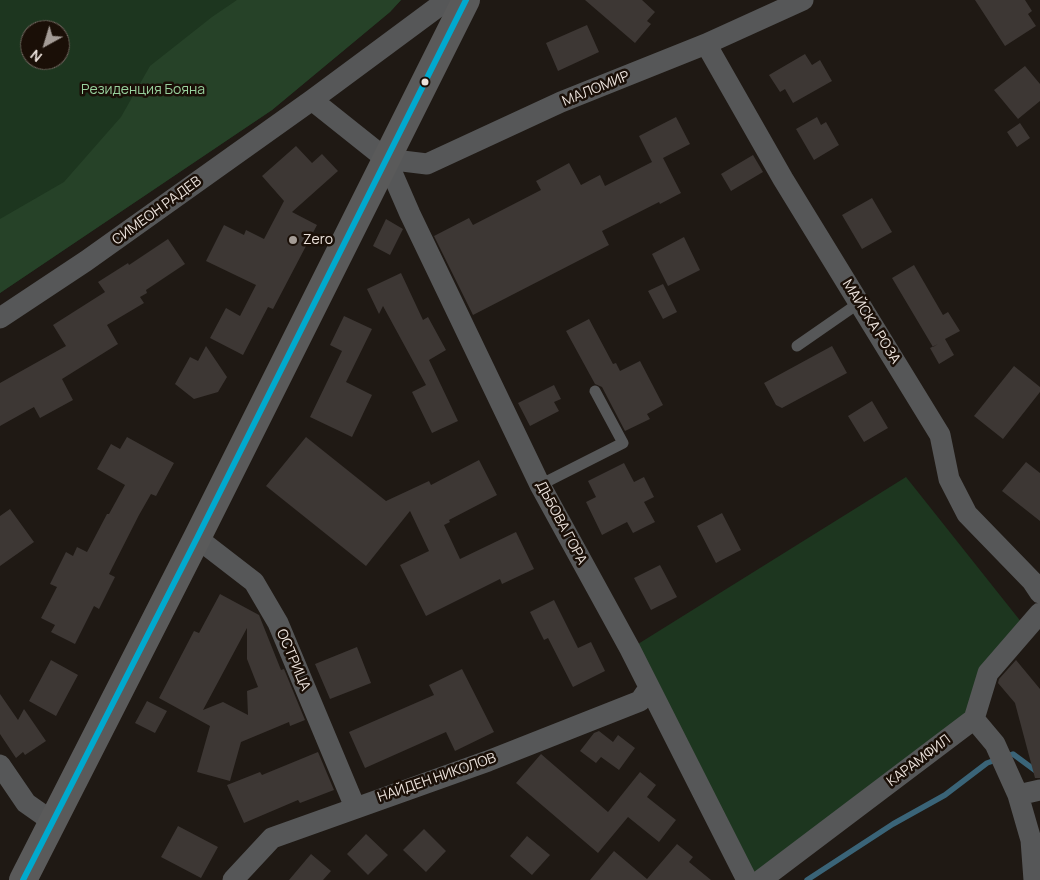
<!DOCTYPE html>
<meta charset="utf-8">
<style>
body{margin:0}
#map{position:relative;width:1040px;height:880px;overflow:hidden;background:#1f1914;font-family:Manrope,sans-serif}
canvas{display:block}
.north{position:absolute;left:20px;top:20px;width:50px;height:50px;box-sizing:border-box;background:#1a0f07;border:1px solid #6e635c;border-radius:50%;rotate:219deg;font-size:14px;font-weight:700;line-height:20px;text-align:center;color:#ebe2dc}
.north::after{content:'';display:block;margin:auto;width:18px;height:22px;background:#a49c96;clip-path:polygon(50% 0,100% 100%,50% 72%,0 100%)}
</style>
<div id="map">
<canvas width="1040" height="880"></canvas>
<div class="north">N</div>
</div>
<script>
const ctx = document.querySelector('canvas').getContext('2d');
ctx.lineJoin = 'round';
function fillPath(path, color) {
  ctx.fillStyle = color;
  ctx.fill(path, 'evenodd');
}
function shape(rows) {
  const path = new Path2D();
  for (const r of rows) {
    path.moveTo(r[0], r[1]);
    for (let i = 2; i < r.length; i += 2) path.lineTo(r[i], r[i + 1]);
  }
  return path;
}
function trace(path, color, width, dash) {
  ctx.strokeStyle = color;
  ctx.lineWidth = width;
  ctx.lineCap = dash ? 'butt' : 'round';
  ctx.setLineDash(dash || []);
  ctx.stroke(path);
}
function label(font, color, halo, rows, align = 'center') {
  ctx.font = font + ' Manrope,sans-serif';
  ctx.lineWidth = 5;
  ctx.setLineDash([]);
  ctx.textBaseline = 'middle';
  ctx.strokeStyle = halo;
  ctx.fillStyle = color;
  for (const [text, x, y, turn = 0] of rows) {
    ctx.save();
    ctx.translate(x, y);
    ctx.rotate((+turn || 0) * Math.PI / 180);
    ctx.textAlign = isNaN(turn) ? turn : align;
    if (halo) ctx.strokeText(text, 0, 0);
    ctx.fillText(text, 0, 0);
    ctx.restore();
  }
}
const green = shape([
 [0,0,401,0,390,12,272,110,0,293],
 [30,30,60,30,60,60,30,60],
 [906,477,1026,628,988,673,974,719,747,880,630,649]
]);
const forest = shape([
 [237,0,401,0,390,12,272,110,0,293,0,219,64,182,121,117,150,66,212,17]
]);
const stream = shape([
 [807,880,893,824,945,795,987,763,1013,754,1040,774]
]);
const building = shape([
 [585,0,642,0,655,12,647,21,651,24,635,43],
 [975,0,1025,0,1032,11,1028,14,1036,26,1005,46],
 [587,25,599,52,558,71,546,43],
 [805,54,812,65,820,60,832,81,793,103,785,89,780,92,769,75],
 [1025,66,1040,84,1040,101,1018,119,994,90],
 [676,117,690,144,663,158,681,193,660,204,659,202,602,231,609,245,473,315,434,236,469,218,473,225,541,190,536,181,569,163,581,185,600,175,605,186,652,162,639,136],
 [817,117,821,125,826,122,839,145,814,160,796,129],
 [1020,123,1030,138,1017,147,1007,132],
 [296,146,312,163,322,154,338,171,292,212,317,225,273,309,268,307,243,355,210,338,226,308,240,316,256,285,206,261,224,225,244,235,246,230,264,239,284,201,262,176],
 [753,155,763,172,731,191,721,174],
 [872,198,892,232,862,249,842,215],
 [386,219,403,229,390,255,373,246],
 [684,237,700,270,668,286,652,254],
 [168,239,185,264,146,290,147,293,140,297,144,303,107,325,118,344,62,379,73,400,40,418,34,407,0,426,0,383,66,346,53,325,105,292,98,282,128,263,129,265],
 [914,265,943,315,948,312,960,331,945,339,954,355,939,364,930,348,938,344,933,347,892,278],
 [401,273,423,320,428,317,446,350,429,360,458,421,432,433,412,392,426,385,383,306,379,314,367,289],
 [663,284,677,312,663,319,648,291],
 [344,316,372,329,346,382,372,395,352,437,310,417,342,351,330,345],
 [589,319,613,364,616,363,620,371,640,361,663,405,647,414,650,419,625,431,602,387,595,384,566,331],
 [206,346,227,377,218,392,194,399,175,384,190,357,198,361],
 [832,346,847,373,782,408,776,405,764,383],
 [1014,366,1040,387,1040,392,1003,439,974,416],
 [554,385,561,399,554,402,559,411,530,426,518,403],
 [872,401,888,428,864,442,848,416],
 [127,437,174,463,156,496,151,494,139,515,109,574,115,577,99,609,94,606,75,644,51,632,55,625,41,618,57,587,50,584,66,552,73,556,77,547,87,552,107,514,109,514,125,485,97,469,111,444,120,449],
 [306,437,386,501,429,481,431,485,479,460,497,495,449,520,450,522,444,525,460,559,516,532,534,569,502,584,500,579,426,616,400,565,429,551,410,511,366,566,266,486],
 [1026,462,1040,473,1040,521,1002,491],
 [624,463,634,482,644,477,654,497,644,502,655,522,633,533,627,522,602,535,586,502,596,497,588,481],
 [10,509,34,542,0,566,0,516],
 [722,513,741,550,716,563,697,526],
 [660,565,677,597,651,610,634,578],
 [220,594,259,615,281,670,284,669,305,720,290,726,289,722,241,742,230,781,197,772,210,726,159,698,194,631,199,633],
 [247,628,247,659,258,687,247,691,248,715,223,702,203,710],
 [554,600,578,648,591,642,605,671,573,687,548,638,544,640,530,612],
 [357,647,371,683,330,699,315,664],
 [51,660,78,675,56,716,29,701],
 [1016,660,1040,689,1040,778,1035,778,1015,703,998,683,999,679],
 [462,669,494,732,455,751,446,732,365,768,349,732,434,695,429,685],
 [0,694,18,720,24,709,46,741,25,755,23,752,16,758,0,734],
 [147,701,167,711,155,733,135,723],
 [599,731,613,742,618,735,635,748,619,770,601,757,596,763,580,751,594,733],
 [318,752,334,790,300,803,298,800,244,823,227,785,260,772,262,775],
 [541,754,608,812,640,772,656,785,647,797,676,820,659,842,628,817,598,853,516,783],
 [178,826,218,847,201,878,161,857],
 [424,829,446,851,426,872,403,850],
 [366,834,388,855,368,875,347,854],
 [527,836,550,855,532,875,510,856],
 [677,844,693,857,689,862,711,880,590,880,614,851,647,879],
 [311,854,331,871,323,880,289,880]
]);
const service = shape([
 [797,346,859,303],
 [540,485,623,443,595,391]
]);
const minor = shape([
 [706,44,783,179,940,435,949,479,967,514,1032,581,1040,593],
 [312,100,386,159,410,214,540,485,630,649,747,880],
 [386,159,427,164,561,102,706,44,803,0],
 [0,318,86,261,312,100,447,0],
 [197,538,254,582,278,623,355,807],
 [974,719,995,744,1018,795,1031,840,1034,880],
 [0,765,26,803,53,822],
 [1018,795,1040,790],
 [233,880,272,838,488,761,640,701,649,688],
 [761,880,974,719,988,673,1040,613]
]);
const secondary = shape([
 [23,880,197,538,466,0]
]);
const bus1 = shape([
 [23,880,197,538,466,0]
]);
const markers = [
 [425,82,4.5,"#ebe2dc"],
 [293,240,5,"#a49c96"]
];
const streetNames = [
 ["МАЛОМИР",596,89,-22],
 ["СИМЕОН РАДЕВ",157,211,-36],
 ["МАЙСКА РОЗА",871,322,58],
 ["ДЪБОВА ГОРА",561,523,62],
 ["ОСТРИЦА",293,660,67],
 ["КАРАМФИЛ",919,761,-37],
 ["НАЙДЕН НИКОЛОВ",437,778,-19]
];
const parkNames = [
 ["Резиденция Бояна",143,90]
];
const poiNames = [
 ["Zero",303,240]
];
fillPath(green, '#1d361f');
fillPath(forest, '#264228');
trace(stream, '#3a6478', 5.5);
fillPath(building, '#3d3734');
trace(service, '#565758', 11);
trace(minor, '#565758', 21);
trace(secondary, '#5a5a5a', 28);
trace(bus1, '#00a9ce', 6);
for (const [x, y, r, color] of markers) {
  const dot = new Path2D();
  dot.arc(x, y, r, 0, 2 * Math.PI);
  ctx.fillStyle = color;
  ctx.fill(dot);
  trace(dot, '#1a0f07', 2);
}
label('14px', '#ebe2dc', '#1a0f07', streetNames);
label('14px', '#99d19e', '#1a0f07', parkNames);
label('14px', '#ebe2dc', '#1a0f07', poiNames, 'left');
</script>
